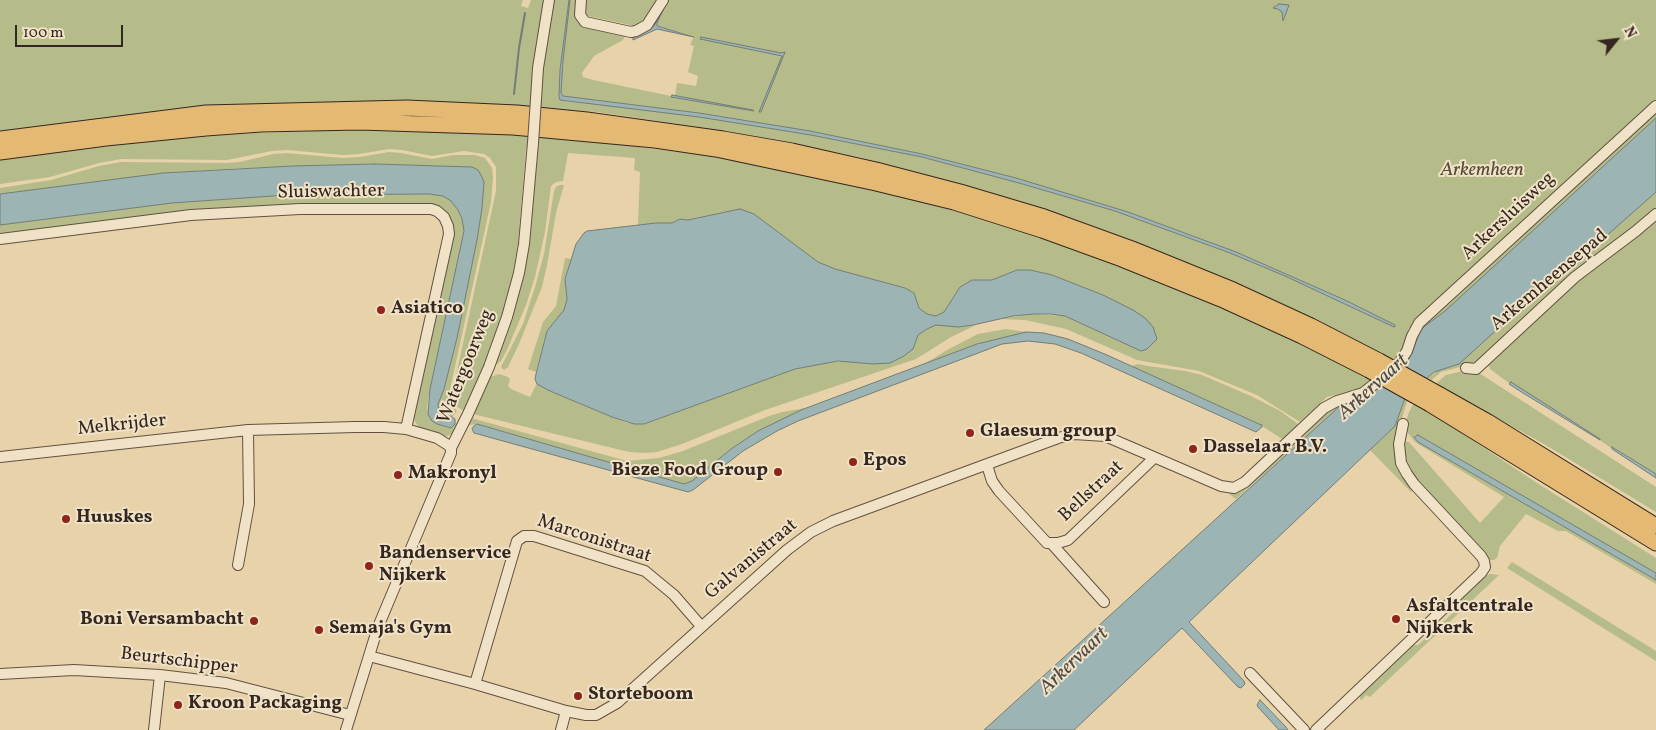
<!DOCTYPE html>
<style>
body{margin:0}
#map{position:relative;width:1656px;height:730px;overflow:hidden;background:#e8d2a9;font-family:Vollkorn,serif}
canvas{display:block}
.north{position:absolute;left:1591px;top:15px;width:50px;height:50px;-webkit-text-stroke:4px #f0e2c7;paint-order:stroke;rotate:61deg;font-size:14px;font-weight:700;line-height:20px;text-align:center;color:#35261f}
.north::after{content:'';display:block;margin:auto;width:18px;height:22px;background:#35261f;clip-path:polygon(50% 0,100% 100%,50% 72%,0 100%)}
.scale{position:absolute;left:15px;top:25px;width:108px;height:22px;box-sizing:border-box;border:2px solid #35261f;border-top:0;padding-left:6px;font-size:15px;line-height:18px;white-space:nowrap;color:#35261f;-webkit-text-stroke:4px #f0e2c7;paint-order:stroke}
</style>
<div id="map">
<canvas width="1656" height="730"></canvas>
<div class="north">N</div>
<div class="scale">100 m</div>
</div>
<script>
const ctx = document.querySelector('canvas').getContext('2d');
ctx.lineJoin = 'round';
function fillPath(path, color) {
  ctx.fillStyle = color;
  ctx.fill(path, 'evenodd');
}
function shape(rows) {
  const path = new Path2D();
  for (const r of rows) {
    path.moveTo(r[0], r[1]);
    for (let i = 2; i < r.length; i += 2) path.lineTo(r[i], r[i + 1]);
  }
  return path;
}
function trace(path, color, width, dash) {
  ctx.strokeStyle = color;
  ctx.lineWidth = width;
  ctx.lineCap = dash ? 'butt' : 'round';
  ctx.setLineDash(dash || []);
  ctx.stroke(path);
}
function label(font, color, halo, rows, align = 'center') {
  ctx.font = font + ' Vollkorn,serif';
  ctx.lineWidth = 4;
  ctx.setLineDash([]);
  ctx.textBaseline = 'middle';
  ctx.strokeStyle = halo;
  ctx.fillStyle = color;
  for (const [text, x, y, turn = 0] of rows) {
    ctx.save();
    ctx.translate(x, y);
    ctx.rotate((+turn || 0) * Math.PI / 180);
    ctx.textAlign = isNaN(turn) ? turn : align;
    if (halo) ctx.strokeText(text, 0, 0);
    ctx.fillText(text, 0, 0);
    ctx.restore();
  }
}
const green = shape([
 [0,0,523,0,521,6,528,8,531,0,547,0,538,38,534,69,532,107,436,102,313,102,262,104,177,111,0,133],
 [553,0,569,0,560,70,559,96,563,101,589,102,699,117,811,135,922,157,1019,183,1115,211,1230,253,1285,276,1395,327,1395,325,1345,300,1236,252,1128,212,1016,178,922,154,810,131,699,113,563,96,561,93,563,61,570,0,578,0,577,22,622,32,625,36,623,40,594,56,582,73,583,77,593,80,671,96,689,98,675,96,677,83,696,86,698,76,688,72,694,46,690,45,694,36,653,25,649,14,641,24,635,26,588,16,583,10,583,0,1656,0,1656,474,1614,448,1611,448,1572,421,1509,383,1490,369,1490,367,1480,361,1472,365,1460,367,1441,372,1408,400,1405,407,1398,434,1413,489,1411,492,1370,450,1395,426,1405,398,1438,370,1413,330,1408,328,1410,335,1396,363,1315,320,1237,283,1109,232,983,190,859,157,769,139,724,131,597,112,538,108,541,72],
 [351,130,479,132,531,135,529,149,526,149,518,243,508,302,498,337,464,411,456,406,453,400,452,394,496,191,496,167,490,158,484,154,464,151,432,156,402,150,389,149,359,154,343,155,287,150,272,151,227,160,121,159,99,163,50,177,0,184,0,160,164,139,254,133],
 [536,135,609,143,758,162,879,188,1033,232,1107,258,1232,310,1373,380,1359,388,1327,397,1300,422,1257,395,1199,371,1137,360,1066,329,1025,320,999,319,1034,314,1065,316,1136,349,1103,295,1052,275,1030,270,1017,270,992,280,982,280,960,287,944,312,936,316,927,314,919,308,914,293,905,288,835,269,818,262,754,214,740,209,688,220,681,219,672,223,638,225,640,172,634,170,635,158,568,153,563,181,556,182,551,186,545,232,535,277,526,305,507,350,501,361,496,365,495,364,509,318],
 [389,152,401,153,432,159,453,155,475,155,485,158,492,168,493,178,491,202,449,394,450,401,457,411,452,417,444,415,439,412,438,404,444,389,457,338,477,240,482,208,484,182,472,167,375,164,243,168,163,173,0,194,0,188,51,180,99,166,121,162,227,163,240,162,273,154,287,153,343,158,360,157],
 [560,185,564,185,556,213,547,265,542,287,519,344,508,367,504,370,501,367,523,324,535,287,544,254,554,191,556,187],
 [429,194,443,196,451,201,458,210,462,219,464,231,430,389,427,407,428,414,432,421,437,424,449,428,453,427,455,423,460,424,455,433,444,437,419,428,413,418,452,238,446,213,324,206,0,236,0,225,172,203,287,195],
 [565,258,571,259,565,279,567,299,566,303,564,310,547,331,536,372,528,369,543,322,556,306],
 [936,325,958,327,976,325,951,337,916,359,765,410,682,444,657,452,644,453,629,452,477,415,472,413,486,381,490,377,499,374,508,377,510,379,508,386,511,389,530,397,537,383,550,391,627,423,644,424,795,369,823,363,849,361,912,349,918,335,927,329],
 [1006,329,1026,332,977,344,926,363,947,350,978,334],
 [1138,364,1148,366,1185,371,1202,375,1253,397,1280,411,1298,424,1284,438,1282,439,1259,424,1131,366],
 [1467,370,1479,373,1656,487,1656,512,1544,444,1435,384,1446,375],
 [1381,385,1367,397,1341,405,1236,499,1229,494,1229,492,1321,414],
 [1414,403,1425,409,1427,412,1433,414,1537,483,1656,558,1656,573,1418,435,1415,435,1415,439,1418,442,1656,580,1656,584,1566,531,1558,531,1526,514,1500,546,1497,558,1494,560,1490,560,1427,493,1407,467,1403,441,1409,442,1480,523,1504,497,1415,442,1404,428,1409,412],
 [806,408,758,431,731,449,692,481,684,484,478,424,468,425,471,418,627,461,659,458,683,451,769,416,782,412],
 [1512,562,1656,651,1656,661,1507,568],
 [1491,574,1499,575,1372,695,1370,697,1366,695,1361,701,1359,694,1411,645,1418,645,1455,611,1455,603,1485,575]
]);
const water = shape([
 [569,0,570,0,563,61,561,93,563,96,699,113,810,131,922,154,1016,178,1128,212,1236,252,1345,300,1395,325,1395,327,1394,327,1285,276,1230,253,1115,211,1019,183,922,157,811,135,699,117,560,100,559,96,560,70,569,0],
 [666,4,657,23,657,26,694,37,657,29,633,40,633,38,654,26,666,4],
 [1279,4,1289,5,1283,21,1282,12,1278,9,1273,8,1279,4],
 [701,37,781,53,785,52,761,112,759,112,782,56,700,39,701,37],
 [672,95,753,110,754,111,671,97,672,95],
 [1656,118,1656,192,1604,238,1555,277,1459,364,1434,372,1405,398,1395,426,1393,428,1189,622,1244,681,1245,684,1241,688,1238,687,1182,628,1074,730,984,730,1341,405,1367,397,1403,365,1409,359,1421,329,1445,311,1656,118],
 [375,164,472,167,478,170,482,177,484,182,482,208,477,240,457,338,444,389,438,404,439,412,443,415,452,417,455,419,455,424,451,428,437,424,432,421,428,414,430,389,464,231,462,219,458,210,451,201,443,196,429,194,287,195,172,203,0,225,0,194,163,173,293,166,375,164],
 [740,209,754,214,818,262,835,269,905,288,914,293,919,308,927,314,936,316,944,312,960,287,972,280,992,280,1017,270,1030,270,1052,275,1103,295,1133,310,1145,318,1153,327,1157,339,1147,349,1141,351,1065,316,1051,314,1034,314,1013,316,973,325,958,327,936,325,927,329,918,335,913,349,904,356,890,363,873,364,838,361,795,369,644,424,634,424,612,417,550,391,537,384,535,379,536,374,547,331,564,310,566,303,567,299,565,279,576,244,584,233,587,231,656,223,672,223,680,219,688,220,740,209],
 [1026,332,1044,333,1068,339,1107,355,1259,424,1262,425,1262,427,1256,432,1081,353,1055,344,1028,341,1002,344,798,421,777,431,743,451,693,490,688,492,474,433,472,429,474,426,477,424,684,484,692,481,731,449,758,431,801,410,977,344,1026,332],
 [1511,382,1572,421,1600,439,1600,440,1523,393,1509,384,1511,382],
 [1418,435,1656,573,1656,580,1418,442,1414,437,1418,435],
 [1612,447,1656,474,1656,478,1612,449,1612,447],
 [1260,700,1286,727,1288,730,1279,730,1258,707,1257,705,1260,700]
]);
const stream = shape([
 [514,94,519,48,525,13]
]);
const minor = shape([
 [581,0,580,15,585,22,631,32,636,31,647,25,663,0],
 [536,99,538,68,549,0],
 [0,239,191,215,300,209,431,209,437,211,444,217,448,226,449,234,406,429],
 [1399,363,1407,351,1412,336,1419,323,1656,106],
 [1466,368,1476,369,1575,277,1636,231,1656,214],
 [0,457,248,430,355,427,384,427,406,429,437,438,448,445,451,448],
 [987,465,992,481,999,491,1047,543,1058,543,1068,540,1154,458],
 [1051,543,1104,602],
 [238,565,249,504,248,430],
 [369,656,475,684,566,711,586,715,596,715,617,703,787,550,811,532,833,521,1058,438,1074,434,1105,436,1221,486,1234,488,1245,482,1324,408,1337,401,1363,393,1377,382],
 [1250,673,1304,730],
 [0,674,74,670,160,675,226,683,350,715],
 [475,684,517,541,524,536,534,536,645,571,674,595,701,626],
 [154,730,160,675],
 [346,730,378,627,451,453,451,448,468,414,489,367,507,317,519,273,524,244,533,143],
 [561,730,566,711],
 [1316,730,1481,573,1485,567,1484,561,1481,556,1414,484,1407,474,1401,463,1399,444,1403,424]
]);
const highway = shape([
 [0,139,206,113,407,108,517,113,587,120,723,139,792,151,876,170,960,192,1044,217,1132,249,1233,290,1311,326,1379,361],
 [0,152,106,138,206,128,261,124,360,122,513,127,655,140,716,149,876,183,954,202,1042,230,1122,259,1221,299,1302,336,1369,370],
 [1440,395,1488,422,1656,526],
 [1430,404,1656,543]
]);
const minorBridge = shape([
 [533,143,536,99]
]);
const highwayBridge = shape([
 [1379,361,1440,395],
 [1369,370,1430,404]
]);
const markers = [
 [381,310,5,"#8f2418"],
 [970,433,5,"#8f2418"],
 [1193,449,5,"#8f2418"],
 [853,462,5,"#8f2418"],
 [778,472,5,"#8f2418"],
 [398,475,5,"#8f2418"],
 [66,519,5,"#8f2418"],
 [369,566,5,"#8f2418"],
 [1396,619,5,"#8f2418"],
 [254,621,5,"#8f2418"],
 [319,630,5,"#8f2418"],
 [578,696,5,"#8f2418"],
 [178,705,5,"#8f2418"]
];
const parkNames = [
 ["Arkemheen",1482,172]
];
const streetNames = [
 ["Sluiswachter",331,193,-1],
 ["Arkersluisweg",1509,217,-43],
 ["Arkemheensepad",1550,281,-40],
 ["Watergoorweg",467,367,-68],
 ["Melkrijder",122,426,-6],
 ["Bellstraat",1092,492,-43],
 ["Marconistraat",594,540,18],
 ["Galvanistraat",752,560,-40],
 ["Beurtschipper",179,662,7]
];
const poiNames = [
 ["Asiatico",391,310],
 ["Glaesum group",980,433],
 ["Dasselaar B.V.",1203,449],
 ["Epos",863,462],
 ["Bieze Food Group",768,472,"right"],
 ["Makronyl",408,475],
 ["Huuskes",76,519],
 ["Bandenservice",379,555],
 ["Nijkerk",379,577],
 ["Asfaltcentrale",1406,608],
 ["Nijkerk",1406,630],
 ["Boni Versambacht",244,621,"right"],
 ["Semaja's Gym",329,630],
 ["Storteboom",588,696],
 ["Kroon Packaging",188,705]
];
const waterNames = [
 ["Arkervaart",1374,388,-42],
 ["Arkervaart",1075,662,-44]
];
fillPath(green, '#b5bc89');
fillPath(water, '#9cb5b4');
trace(water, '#737c78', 1);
trace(stream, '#737c78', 2);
trace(minor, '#625142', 12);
trace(highway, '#35261f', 17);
trace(minor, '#f0e2c7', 10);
trace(highway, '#e4b974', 15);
trace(minorBridge, '#625142', 12, []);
trace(highwayBridge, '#35261f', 17, []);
trace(minorBridge, '#f0e2c7', 10);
trace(highwayBridge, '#e4b974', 15);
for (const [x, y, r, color] of markers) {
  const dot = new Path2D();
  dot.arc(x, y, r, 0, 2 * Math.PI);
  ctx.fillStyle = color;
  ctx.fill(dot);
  trace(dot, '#f0e2c7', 2);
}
label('italic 19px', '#554c3a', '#f0e2c7', parkNames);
label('19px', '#35261f', '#f0e2c7', streetNames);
label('bold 19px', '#35261f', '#f0e2c7', poiNames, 'left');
label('italic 20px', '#4f4a44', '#f0e2c7', waterNames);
</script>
